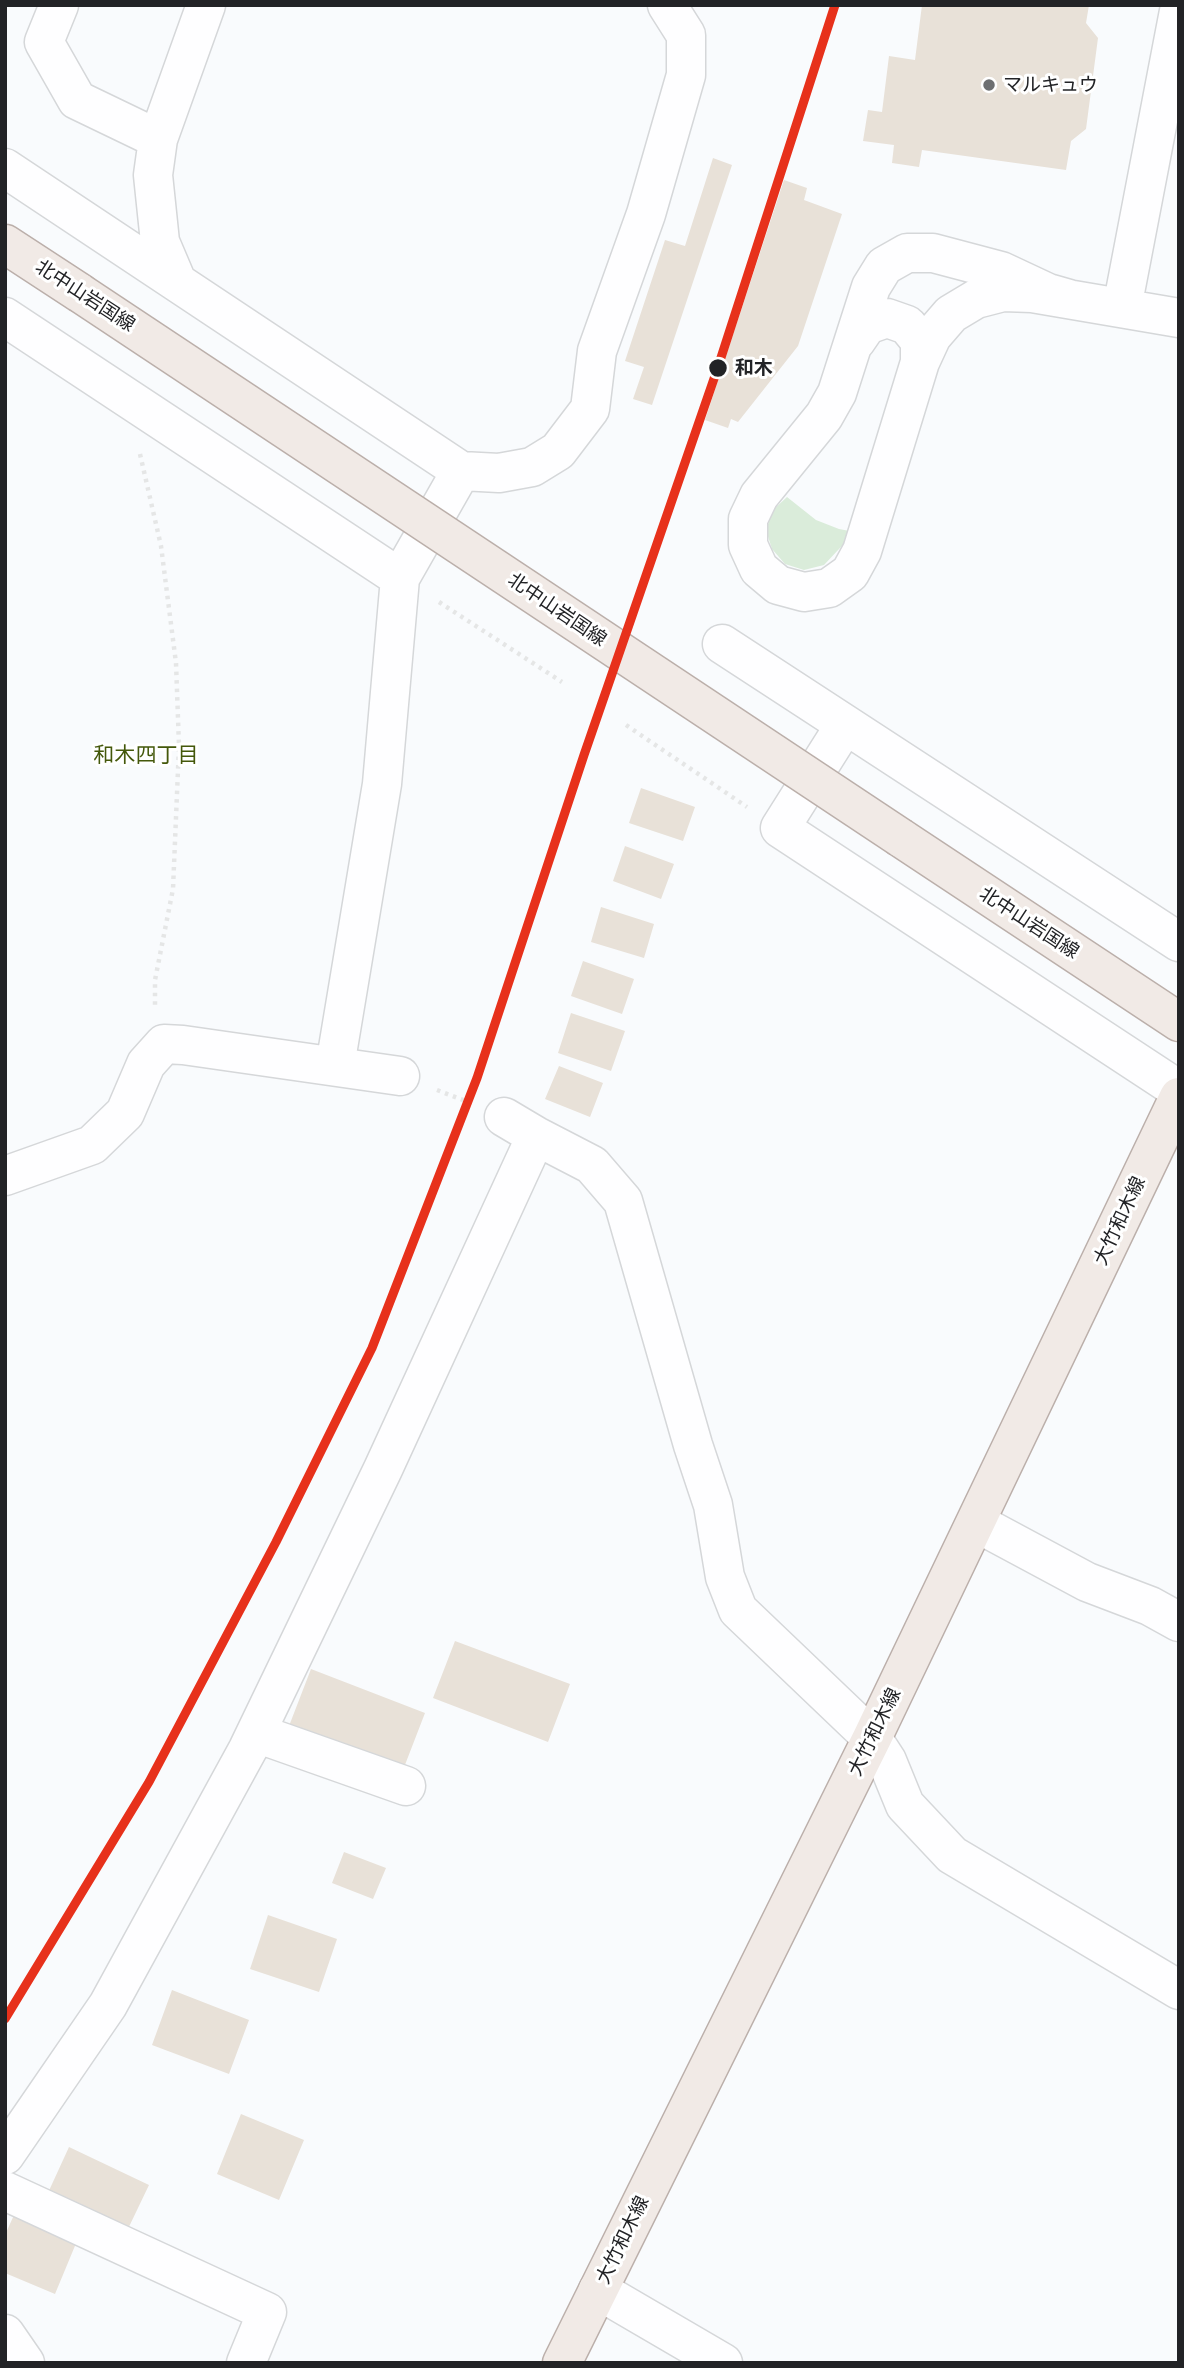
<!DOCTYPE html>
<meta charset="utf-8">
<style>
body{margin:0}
#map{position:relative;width:1184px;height:2368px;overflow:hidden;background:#f9fbfd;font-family:"Alegreya Sans",sans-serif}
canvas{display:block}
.frame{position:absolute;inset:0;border:7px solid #222326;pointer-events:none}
</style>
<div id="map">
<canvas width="1184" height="2368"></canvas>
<div class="frame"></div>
</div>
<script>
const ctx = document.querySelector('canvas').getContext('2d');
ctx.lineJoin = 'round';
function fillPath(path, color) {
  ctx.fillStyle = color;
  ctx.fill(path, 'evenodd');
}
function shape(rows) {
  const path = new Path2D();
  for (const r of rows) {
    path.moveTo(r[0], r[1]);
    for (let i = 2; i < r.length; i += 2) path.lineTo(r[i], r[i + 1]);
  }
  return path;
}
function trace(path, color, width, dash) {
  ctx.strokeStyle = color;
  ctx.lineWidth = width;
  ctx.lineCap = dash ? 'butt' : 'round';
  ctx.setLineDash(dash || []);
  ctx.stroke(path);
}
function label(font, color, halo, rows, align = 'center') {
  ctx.font = font + ' "Alegreya Sans","Noto Sans JP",sans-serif';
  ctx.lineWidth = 6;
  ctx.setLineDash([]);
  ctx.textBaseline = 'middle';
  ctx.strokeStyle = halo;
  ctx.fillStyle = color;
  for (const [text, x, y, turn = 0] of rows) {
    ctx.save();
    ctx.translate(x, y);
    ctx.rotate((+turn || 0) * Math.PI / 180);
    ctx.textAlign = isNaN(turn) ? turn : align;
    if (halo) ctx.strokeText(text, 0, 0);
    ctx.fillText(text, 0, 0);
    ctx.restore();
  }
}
const green = shape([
 [787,497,816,520,839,529,855,532,824,565,804,570,785,564,772,549,766,530,773,510]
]);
const building = shape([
 [922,5,1089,5,1086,23,1098,38,1086,129,1071,141,1066,170,922,150,919,167,892,163,894,145,863,141,868,110,882,112,889,56,915,60],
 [713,158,732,165,652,405,633,399,644,367,625,361,665,240,685,246],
 [784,180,807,188,804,200,842,214,798,346,738,422,731,419,728,428,705,420],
 [641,788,695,807,683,841,629,823],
 [625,846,674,864,661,899,613,881],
 [601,907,654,924,644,958,591,942],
 [583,961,634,979,622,1014,571,996],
 [571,1013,625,1031,611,1071,558,1053],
 [559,1066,603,1083,590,1117,545,1099],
 [455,1641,570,1684,548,1742,433,1698],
 [311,1669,425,1713,403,1770,289,1726],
 [344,1852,386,1868,373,1899,332,1883],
 [268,1915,337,1939,319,1992,250,1969],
 [172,1990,249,2020,229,2074,152,2045],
 [241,2114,304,2140,279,2200,217,2174],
 [69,2147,149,2185,126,2233,47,2195],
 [14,2215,77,2241,55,2294,5,2273,5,2235]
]);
const path = shape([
 [140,454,161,546,176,663,179,746,173,889,155,980,155,1007],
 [439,602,562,682],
 [626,725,747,807],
 [437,1090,468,1102]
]);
const minor = shape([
 [59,5,44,42,77,100,158,139],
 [5,168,461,471,499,473,532,467,558,451,590,409,597,351,646,214,686,75,686,35,667,5],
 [177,282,160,242,153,175,158,139,206,5],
 [1069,299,1048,293,1001,271,933,253,907,253,884,266,871,287,837,393,824,416,759,496,748,519,748,545,759,569,778,585,804,592,829,588,850,573,862,551,920,362,932,336,951,314,976,299,1003,292,1032,293,1179,318],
 [1122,308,1179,11],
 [5,317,400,578,461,471],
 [856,341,867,325,887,318,907,325,920,341,920,362],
 [722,644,1179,942],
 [845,725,780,828,1179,1090],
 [335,1066,382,784,400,578],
 [504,1117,536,1136,592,1165,623,1201,693,1445,713,1505,725,1577,738,1610,872,1738,887,1761,905,1805,952,1855,1179,1990],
 [5,1176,92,1145,125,1113,146,1064,164,1044,183,1045,400,1076],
 [977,1523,1087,1582,1150,1606,1179,1622],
 [256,1733,406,1786],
 [5,2155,108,2005,248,1749,383,1469,536,1136],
 [5,2191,267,2312,246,2363],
 [598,2290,723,2363],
 [5,2334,25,2363]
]);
const major = shape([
 [5,244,80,293],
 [901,838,1179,1022],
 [562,2363,872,1738,1179,1097]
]);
const majorBridge = shape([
 [80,293,901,838]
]);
const rail1 = shape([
 [5,2019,149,1782,276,1542,372,1348,477,1078,584,755,717,370,835,5]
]);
const markers = [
 [989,85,7,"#6d6f71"],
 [718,368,10,"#222326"]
];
const poiNames = [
 ["マルキュウ",1003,85]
];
const streetNames = [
 ["北中山岩国線",85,296,33],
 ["北中山岩国線",557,610,34],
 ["北中山岩国線",1029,923,33],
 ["大竹和木線",1120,1221,-65],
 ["大竹和木線",875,1732,-64],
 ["大竹和木線",623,2240,-64]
];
const stopNames = [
 ["和木",735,368]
];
const neighbourhoodNames = [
 ["和木四丁目",146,756]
];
fillPath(green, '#daecda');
fillPath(building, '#e8e1d8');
trace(minor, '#d5d7d9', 41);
trace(major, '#bbafaa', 41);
trace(path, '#e5e6e6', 4.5, [3.5, 5]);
trace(minor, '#fefeff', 38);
trace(major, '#f1eae6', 38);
trace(majorBridge, '#bbafaa', 41, []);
trace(majorBridge, '#f1eae6', 38);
trace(rail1, '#e7311b', 9);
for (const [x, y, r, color] of markers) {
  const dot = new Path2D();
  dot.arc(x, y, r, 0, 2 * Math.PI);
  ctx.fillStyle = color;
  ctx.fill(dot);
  trace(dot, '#fff', 2.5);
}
label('19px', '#222326', '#fff', poiNames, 'left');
label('19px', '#222326', '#fff', streetNames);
label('bold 19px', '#222326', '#fff', stopNames, 'left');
label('21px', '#44580b', '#fff', neighbourhoodNames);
</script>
